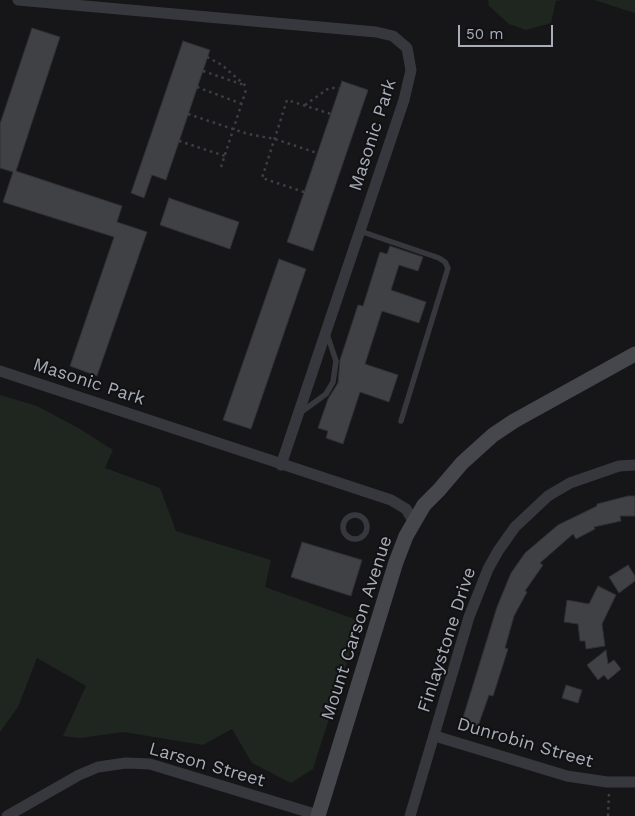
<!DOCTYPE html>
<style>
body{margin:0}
#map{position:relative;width:635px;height:816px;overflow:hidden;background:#161618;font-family:"Work Sans",sans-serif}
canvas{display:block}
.scale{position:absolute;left:458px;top:25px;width:95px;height:22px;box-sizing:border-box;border:2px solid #a8adb8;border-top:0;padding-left:6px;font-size:15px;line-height:18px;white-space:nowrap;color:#a8adb8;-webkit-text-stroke:4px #111113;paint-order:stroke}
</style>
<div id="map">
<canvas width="635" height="816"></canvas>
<div class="scale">50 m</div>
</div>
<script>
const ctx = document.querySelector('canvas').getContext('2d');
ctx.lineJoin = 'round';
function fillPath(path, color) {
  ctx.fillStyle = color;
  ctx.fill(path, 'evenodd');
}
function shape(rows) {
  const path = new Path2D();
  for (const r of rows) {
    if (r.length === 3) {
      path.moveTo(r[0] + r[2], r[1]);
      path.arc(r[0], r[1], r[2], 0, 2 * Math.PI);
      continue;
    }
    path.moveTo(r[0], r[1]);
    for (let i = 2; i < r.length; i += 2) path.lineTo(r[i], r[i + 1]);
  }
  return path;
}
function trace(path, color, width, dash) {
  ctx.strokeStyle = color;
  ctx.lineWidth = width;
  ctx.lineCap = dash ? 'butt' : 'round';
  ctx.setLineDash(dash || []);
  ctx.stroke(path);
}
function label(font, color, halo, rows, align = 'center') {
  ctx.font = font + ' "Work Sans",sans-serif';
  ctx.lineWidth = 4;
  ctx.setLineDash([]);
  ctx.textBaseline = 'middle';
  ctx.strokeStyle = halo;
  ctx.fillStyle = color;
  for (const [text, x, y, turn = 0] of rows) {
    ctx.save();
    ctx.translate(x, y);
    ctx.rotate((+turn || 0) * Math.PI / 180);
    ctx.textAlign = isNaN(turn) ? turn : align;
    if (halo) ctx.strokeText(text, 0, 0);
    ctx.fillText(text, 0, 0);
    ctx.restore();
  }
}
const green = shape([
 [488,0,562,0,556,1,551,23,526,30,509,24,489,6],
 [594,0,635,0,635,13],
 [0,395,37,406,80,429,113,450,105,468,160,488,176,531,271,560,265,587,360,621,313,769,291,783,252,763,232,729,203,745,123,732,80,738,63,736,86,686,37,658,18,707,0,732]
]);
const building = shape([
 [32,28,60,37,16,171,122,206,117,222,147,232,97,376,70,366,114,237,3,202,13,172,0,168,0,124,32,28],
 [183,41,210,50,166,180,152,175,144,198,131,193,183,41],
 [342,81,368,90,313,251,287,242,342,81],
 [169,198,239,222,230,249,160,225,169,198],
 [390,246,423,257,418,271,399,265,391,290,426,302,419,323,382,311,365,364,398,375,389,402,360,392,343,444,326,438,328,431,318,428,328,399,338,383,340,360,358,305,363,306,380,252,387,254,390,246],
 [279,259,306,269,251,429,223,420,279,259],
 [628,496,635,496,635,516,620,516,621,521,594,527,595,529,576,539,573,534,540,563,543,565,525,591,527,592,514,616,505,648,508,649,493,696,489,695,478,726,462,721,497,607,511,573,525,553,558,525,597,506,597,504,628,496],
 [302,542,362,560,351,596,291,577,302,542],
 [628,565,635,576,635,581,619,593,609,577,628,565],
 [598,586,616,595,602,624,605,646,586,649,585,641,580,641,578,624,564,622,567,600,589,604,598,586],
 [606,650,608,664,614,660,621,669,608,680,604,675,598,680,587,665,606,650],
 [566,685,582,690,578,703,562,698,566,685]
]);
const path = shape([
 [207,57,222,65,247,87],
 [203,71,244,85],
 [197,87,242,104],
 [305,105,329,88,339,88],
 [188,114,248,134,275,139,317,153],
 [179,141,225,156],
 [221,167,247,87],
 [304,192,262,178,287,100,331,114],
 [608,816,609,793]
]);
const service = shape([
 [360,231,439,258,445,262,448,268,401,421],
 [300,413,326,394,333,382,336,361,327,334],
 [355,527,12]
]);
const minor = shape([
 [18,0,376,32,393,36,407,48,411,70,404,100,281,465],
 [0,371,391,500,406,509,414,522],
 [435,736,567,776,607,782,635,782],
 [7,816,79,775,98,767,126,763,150,764,318,815],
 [410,816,469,617,488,569,498,551,515,527,548,496,570,483,619,466,635,465]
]);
const secondary = shape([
 [318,816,396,562,406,536,424,505,439,490,462,463,493,435,514,421,635,354]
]);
const streetNames = [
 ["Masonic Park",373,135,-72],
 ["Masonic Park",89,382,18],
 ["Mount Carson Avenue",357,628,-72],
 ["Finlaystone Drive",447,640,-72],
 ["Dunrobin Street",525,743,16],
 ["Larson Street",207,765,16]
];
fillPath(green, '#1e261f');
fillPath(building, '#404145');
trace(building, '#303034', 1);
trace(path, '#3d3f44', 2.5, [2.5, 4]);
trace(service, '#37383d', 5.5);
trace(minor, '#37383d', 11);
trace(secondary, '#45474d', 15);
label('18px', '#a8adb8', '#111113', streetNames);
</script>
